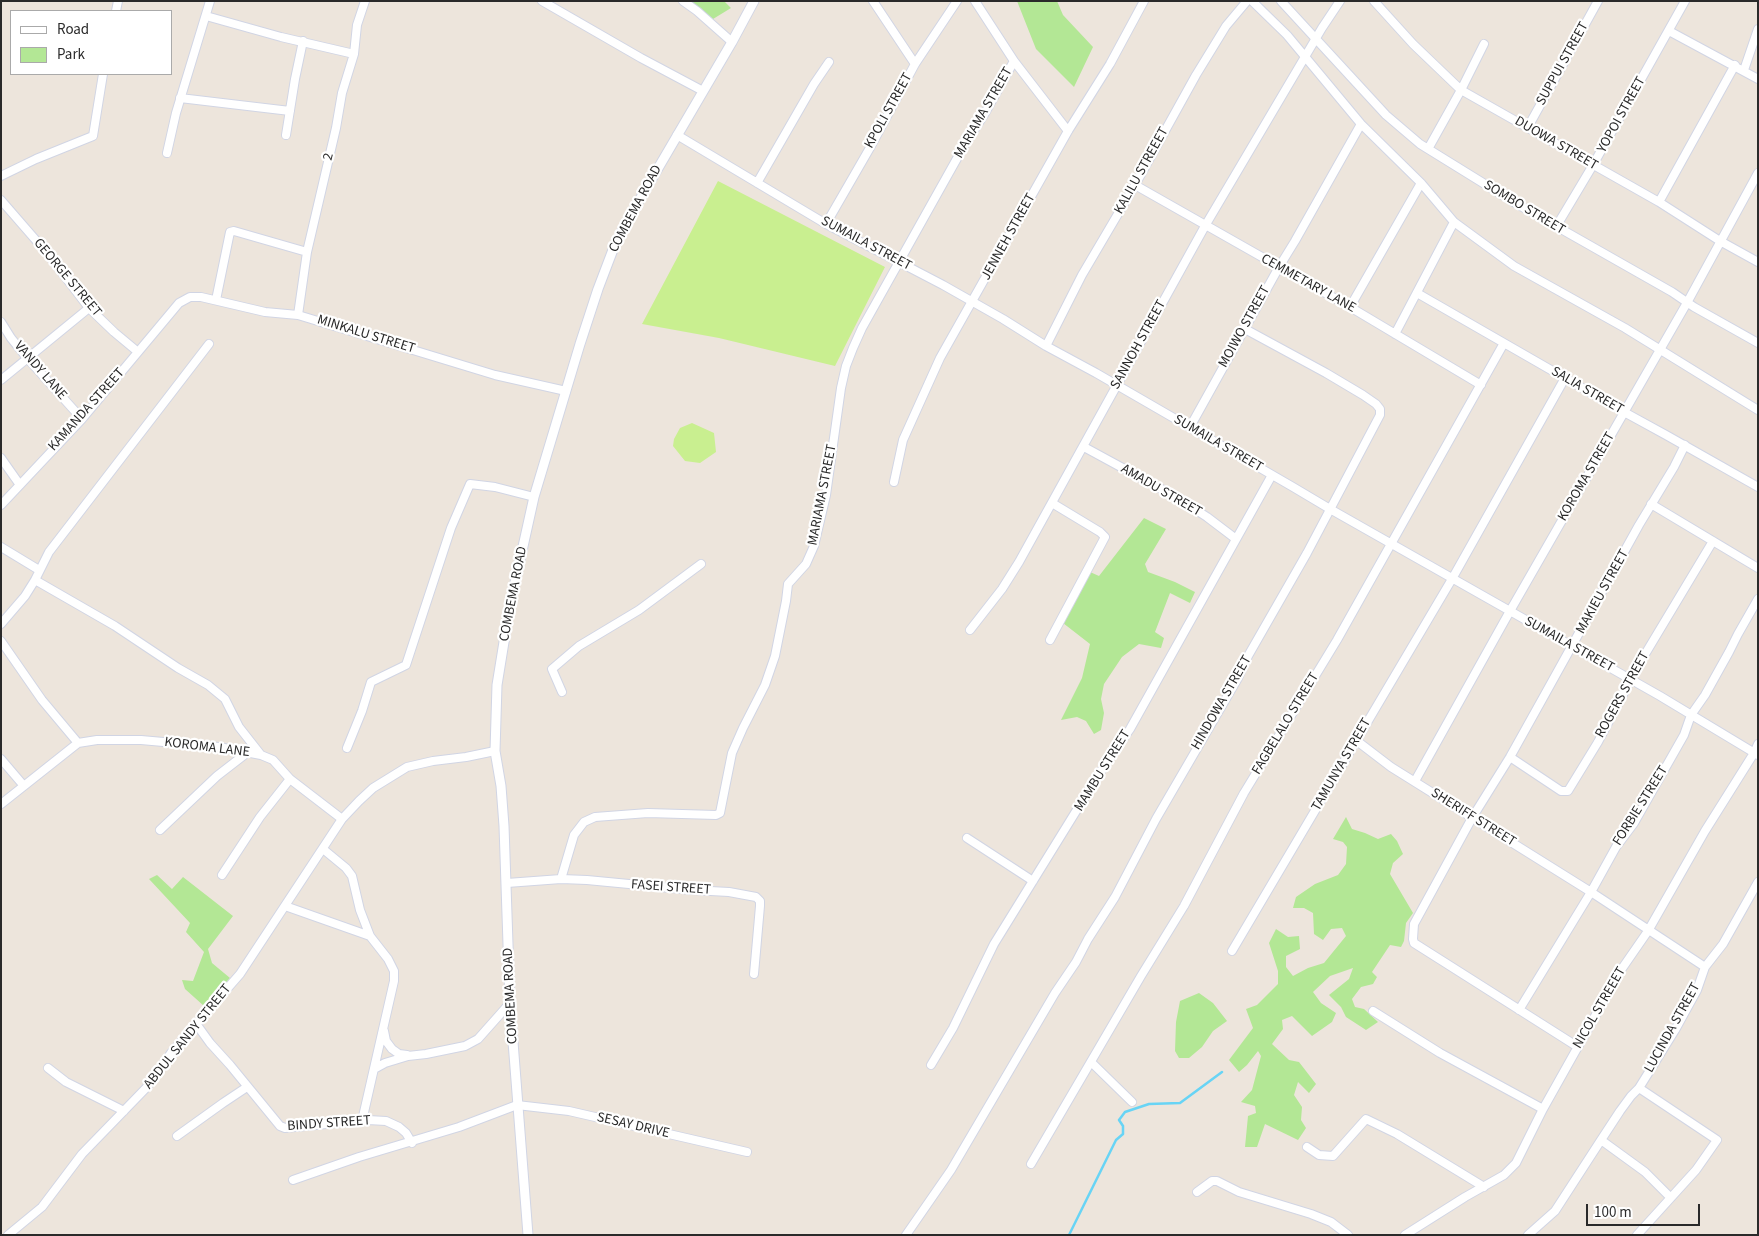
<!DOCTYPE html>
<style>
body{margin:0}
#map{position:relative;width:1759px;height:1236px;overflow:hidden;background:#ede5dc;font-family:"Source Sans 3",sans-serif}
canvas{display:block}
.frame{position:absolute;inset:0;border:2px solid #2a2a2a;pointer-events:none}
.legend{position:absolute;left:10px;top:10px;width:162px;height:65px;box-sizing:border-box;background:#fff;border:1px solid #aaa;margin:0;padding:6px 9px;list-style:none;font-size:15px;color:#2a2a2a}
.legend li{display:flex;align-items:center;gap:10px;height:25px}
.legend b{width:25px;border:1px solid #aaa}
.scale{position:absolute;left:1586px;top:1204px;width:114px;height:22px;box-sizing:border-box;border:2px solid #2a2a2a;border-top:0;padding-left:6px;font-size:15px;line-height:18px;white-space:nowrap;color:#2a2a2a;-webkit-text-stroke:4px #fff;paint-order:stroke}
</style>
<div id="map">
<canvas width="1759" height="1236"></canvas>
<div class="frame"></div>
<ul class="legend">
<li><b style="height:6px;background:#fff"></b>Road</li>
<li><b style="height:14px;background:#b3e795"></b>Park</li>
</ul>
<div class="scale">100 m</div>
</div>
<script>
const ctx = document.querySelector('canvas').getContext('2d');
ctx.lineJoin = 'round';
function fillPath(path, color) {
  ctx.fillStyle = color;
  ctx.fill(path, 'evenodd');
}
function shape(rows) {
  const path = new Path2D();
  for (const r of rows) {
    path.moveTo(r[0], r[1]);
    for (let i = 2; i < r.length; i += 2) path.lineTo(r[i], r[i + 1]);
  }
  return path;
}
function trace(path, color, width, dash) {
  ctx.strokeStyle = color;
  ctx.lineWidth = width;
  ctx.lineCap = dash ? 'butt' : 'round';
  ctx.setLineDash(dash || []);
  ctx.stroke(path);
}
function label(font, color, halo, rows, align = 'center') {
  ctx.font = font + ' "Source Sans 3",sans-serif';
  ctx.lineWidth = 4.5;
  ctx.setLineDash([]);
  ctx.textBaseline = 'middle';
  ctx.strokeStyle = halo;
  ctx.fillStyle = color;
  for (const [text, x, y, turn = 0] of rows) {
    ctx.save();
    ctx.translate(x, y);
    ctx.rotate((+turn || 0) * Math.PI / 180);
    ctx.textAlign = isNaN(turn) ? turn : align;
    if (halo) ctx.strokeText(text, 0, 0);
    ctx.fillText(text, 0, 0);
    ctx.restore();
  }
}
const green = shape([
 [686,1,724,1,731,8,713,19],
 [1017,1,1057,1,1063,15,1093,47,1074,87,1036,49],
 [1144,518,1166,529,1145,564,1148,572,1175,582,1195,592,1190,603,1170,593,1155,632,1164,638,1161,648,1139,644,1122,657,1104,684,1101,699,1104,713,1101,730,1094,734,1086,721,1077,717,1061,720,1082,678,1090,644,1063,623,1090,572,1099,576],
 [1346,817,1352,829,1365,833,1378,839,1391,834,1397,841,1403,854,1393,863,1390,874,1413,913,1406,923,1404,941,1401,947,1390,945,1372,972,1377,977,1373,984,1361,987,1352,999,1355,1007,1364,1009,1378,1022,1366,1030,1346,1017,1341,1007,1329,995,1349,979,1353,968,1330,976,1313,992,1321,1003,1336,1013,1332,1022,1312,1036,1292,1016,1282,1020,1283,1029,1272,1044,1289,1060,1299,1062,1316,1084,1309,1093,1298,1082,1294,1095,1302,1107,1301,1120,1306,1128,1298,1140,1265,1124,1257,1147,1245,1147,1248,1116,1256,1113,1255,1106,1241,1102,1252,1090,1261,1056,1258,1051,1247,1065,1239,1072,1229,1060,1253,1028,1246,1009,1257,1005,1278,984,1278,971,1269,943,1276,929,1288,937,1299,936,1300,949,1286,956,1286,967,1293,976,1308,968,1324,963,1346,936,1342,928,1331,929,1323,940,1314,934,1313,913,1304,908,1293,908,1296,897,1315,884,1338,875,1346,864,1347,847,1343,842,1333,839],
 [157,875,172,889,183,877,233,916,208,949,212,963,230,978,204,1006,185,989,182,980,193,981,204,952,186,932,190,923,149,879],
 [1199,993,1213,1003,1227,1021,1213,1031,1202,1047,1189,1058,1179,1058,1175,1051,1176,1022,1180,1001]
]);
const pitch = shape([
 [718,181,885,267,835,366,719,338,642,324],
 [692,423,714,433,716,452,700,463,685,461,673,446,674,439,680,428]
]);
const stream = shape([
 [1069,1235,1116,1140,1123,1134,1123,1126,1119,1120,1125,1112,1149,1104,1180,1103,1222,1072]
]);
const minor = shape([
 [542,1,641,58,703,91],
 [683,1,697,11,732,42],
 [873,1,915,64],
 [975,1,1014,61,1068,131],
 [1252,1,1287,35,1361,124,1421,183,1454,222,1514,266,1625,328,1758,410],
 [1281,1,1386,115,1420,144,1517,204,1672,292,1694,307,1758,343],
 [1374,1,1413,44,1461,90,1659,202,1720,241,1758,262],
 [116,11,118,1],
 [206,16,281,37,354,54],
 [1669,31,1758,79],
 [1744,70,1758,29],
 [180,98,290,111],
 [1528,127,1598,1],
 [286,135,295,79,303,41],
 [677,135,826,224,943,285,1003,319,1046,346,1096,373,1293,487,1330,509,1660,696,1758,755],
 [1428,149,1461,90,1484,44],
 [167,153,176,113,210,1],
 [1,176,36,159,93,136,103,74],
 [757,183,814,84,829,62],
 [1135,185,1350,307,1481,385],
 [1,200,47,253,89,308,114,332,138,352],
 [1659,202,1735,65],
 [826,224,871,146,915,64,957,1],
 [1556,227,1593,165,1685,1],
 [1417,293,1624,412,1666,435,1758,487],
 [216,300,230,232,234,231,307,252],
 [1350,307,1421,183],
 [298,315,307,252,336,128,342,93,354,54,357,25,365,1],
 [1,322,11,338,28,359,82,419],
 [1395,334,1454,222],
 [1046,346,1082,275,1135,185,1196,75,1226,26,1247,1],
 [1,380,89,308],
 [1190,427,1279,267,1295,241,1361,124],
 [1084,447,1176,497,1207,517,1236,539],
 [1,458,20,485],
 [894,482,903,440,940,358,1068,131,1110,64,1144,1],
 [1651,504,1758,568],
 [1,505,82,419,179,303,190,297,201,297,265,312,298,315,495,375,566,391],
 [1,547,39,570],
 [35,580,115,626,178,668,208,685,225,699,239,727,261,755],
 [1,624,25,596,35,580,49,552,209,344],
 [970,630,1002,589,1019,562,1205,226,1322,28,1340,1],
 [1050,640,1105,537,1100,532,1052,503],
 [1,641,42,700,78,743],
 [562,692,552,669,579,646,639,610,701,564],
 [1357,741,1391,767,1591,892,1705,967],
 [347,748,362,711,371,682,406,665,451,528,470,484,495,487,534,497],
 [1510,757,1561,791,1568,791,1598,742,1638,666,1713,541],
 [1,759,24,786],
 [1415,781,1510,611,1688,301,1758,173],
 [1,804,78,743,97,740,141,740,219,747,261,755,273,760,290,779,342,819],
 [160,830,217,776,248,752],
 [967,838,1033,881],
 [323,849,346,868,352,876,360,910,370,936,388,959,394,971,394,981,362,1121],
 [222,875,260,817,290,779],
 [561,879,574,835,584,822,595,817,648,813,716,815,720,813,732,753,743,728,765,685,775,656,786,601,788,584,806,564,814,546,826,495,841,388,846,366,853,348,862,328,899,262,964,146,985,113,1014,61],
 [507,883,561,879,587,880,692,890,729,892,756,897,760,901,760,906,754,974],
 [285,906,370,936],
 [1232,951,1452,579,1565,378],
 [1519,1010,1591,892,1616,847,1634,823,1684,735,1691,715,1705,695,1729,652,1738,634,1758,599],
 [1373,1011,1440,1053,1543,1109],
 [197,1025,210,1043,230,1065,280,1126,285,1128,368,1120,386,1121,399,1127,406,1133,412,1143],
 [384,1031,386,1041,392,1049,399,1054,407,1055],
 [1578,1047,1414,943,1413,939,1414,924,1472,818,1510,757,1544,696,1639,525,1674,467,1685,445],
 [1091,1062,1132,1102],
 [931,1065,953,1028,994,944,1099,774,1130,729,1272,475],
 [48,1068,66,1082,124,1111],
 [374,1069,385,1063,408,1056,426,1054,465,1046,478,1039,510,1003],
 [177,1136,223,1103,247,1087],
 [1307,1147,1319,1155,1333,1156,1366,1119,1397,1134,1484,1187],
 [1031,1164,1141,976,1184,906,1244,793,1337,640,1504,343],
 [293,1180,359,1157,459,1127,517,1105,569,1111,747,1152],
 [1197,1192,1212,1181,1217,1181,1239,1192,1311,1214,1331,1222,1348,1235],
 [1670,1197,1645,1172,1601,1140,1620,1111,1631,1096,1639,1088,1675,1030,1697,990,1705,967,1723,944,1758,882],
 [8,1235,42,1207,82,1154,147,1087,171,1053,240,974,342,819,359,801,373,788,407,767,433,761,466,757,495,751],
 [906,1235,951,1170,1055,993,1076,962,1088,939,1115,897,1156,819,1238,678,1248,656,1307,553,1380,415,1380,409,1376,404,1363,395,1326,373,1245,329],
 [1405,1235,1465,1197,1504,1175,1516,1163,1543,1109,1621,970,1648,931,1705,831,1754,753,1758,744],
 [1528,1235,1555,1211,1601,1140],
 [1637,1235,1696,1170,1717,1140,1639,1088]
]);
const tertiary = shape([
 [528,1235,510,1003,504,826,501,786,495,751,497,685,510,605,534,497,580,344,598,289,614,247,626,223,732,42,754,1]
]);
const streetNames = [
 ["SUPPUI STREET",1563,64,-61],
 ["KPOLI STREET",889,111,-61],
 ["MARIAMA STREET",984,113,-60],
 ["YOPOI STREET",1622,115,-61],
 ["DUOWA STREET",1556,144,30],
 ["2",329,157,-76],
 ["KALILU STREEET",1142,171,-61],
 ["SOMBO STREET",1524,208,31],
 ["COMBEMA ROAD",636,209,-62],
 ["JENNEH STREET",1009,237,-61],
 ["SUMAILA STREET",866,244,28],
 ["GEORGE STREET",67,278,50],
 ["CEMMETARY LANE",1308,284,29],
 ["MOIWO STREET",1245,327,-61],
 ["MINKALU STREET",366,335,17],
 ["SANNOH STREET",1139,345,-61],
 ["VANDY LANE",40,371,49],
 ["SALIA STREET",1587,391,30],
 ["KAMANDA STREET",87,410,-48],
 ["SUMAILA STREET",1218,444,30],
 ["KOROMA STREET",1587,477,-60],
 ["AMADU STREET",1161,491,30],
 ["MARIAMA STREET",823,495,-79],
 ["MAKIEU STREET",1603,592,-61],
 ["COMBEMA ROAD",514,594,-79],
 ["SUMAILA STREET",1569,645,29],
 ["ROGERS STREET",1623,695,-61],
 ["HINDOWA STREET",1222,703,-60],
 ["FAGBELALO STREET",1286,724,-59],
 ["KOROMA LANE",207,748,7],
 ["TAMUNYA STREET",1342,765,-60],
 ["MAMBU STREET",1103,771,-58],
 ["FORBIE STREET",1641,806,-58],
 ["SHERIFF STREET",1473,818,32],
 ["FASEI STREET",671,888,4],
 ["COMBEMA ROAD",511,996,-93],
 ["NICOL STREEET",1600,1008,-60],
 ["LUCINDA STREET",1673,1028,-61],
 ["ABDUL SANDY STREET",188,1037,-51],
 ["BINDY STREET",329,1124,-4],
 ["SESAY DRIVE",633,1126,13]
];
fillPath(green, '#b3e795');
fillPath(pitch, '#c9ef90');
trace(stream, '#68d4f5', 2.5);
trace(minor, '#d1d5e4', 10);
trace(tertiary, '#d1d5e4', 11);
trace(minor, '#fff', 8);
trace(tertiary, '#fff', 9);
label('14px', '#2a2a2a', '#fff', streetNames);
</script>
